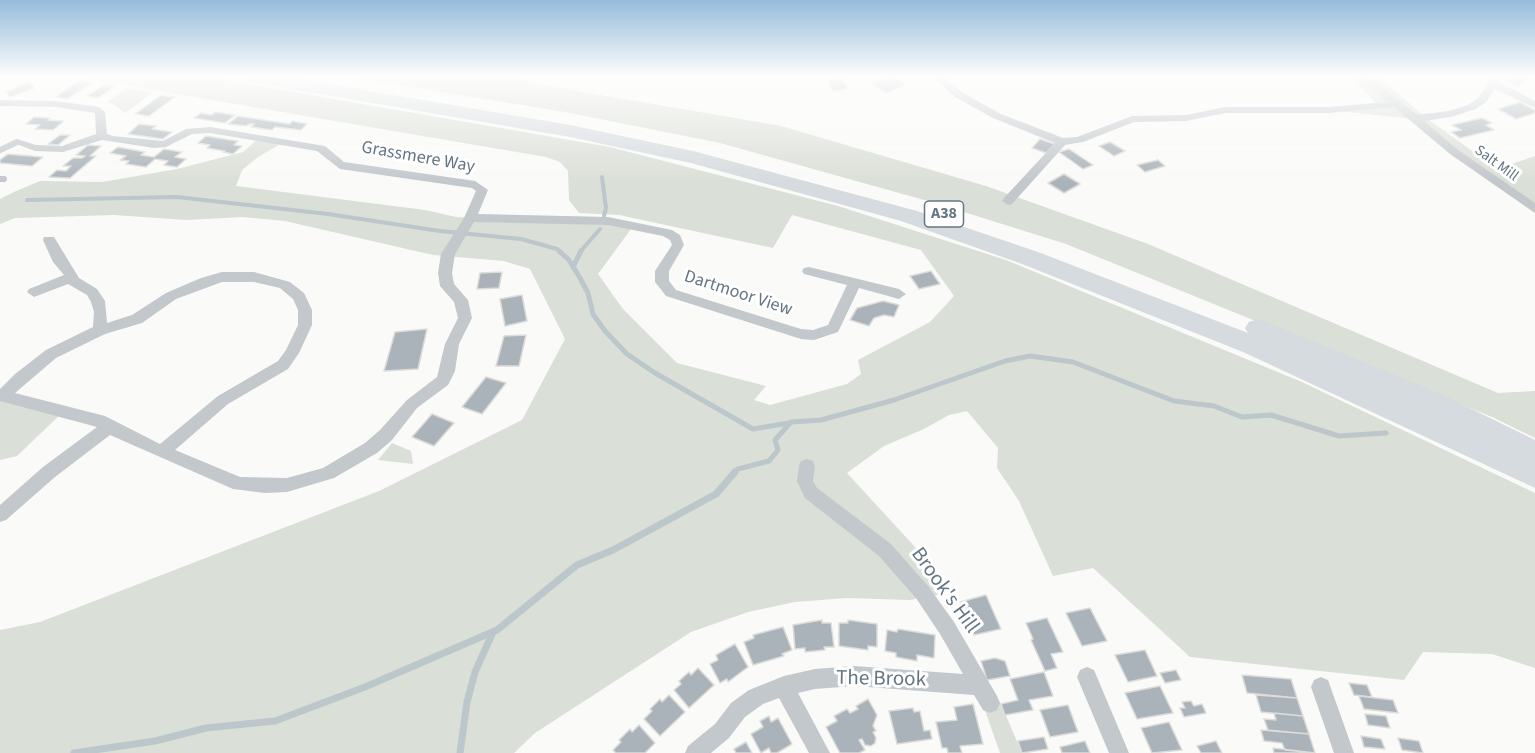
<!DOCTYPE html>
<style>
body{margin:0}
canvas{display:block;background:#fafaf8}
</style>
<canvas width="1535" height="753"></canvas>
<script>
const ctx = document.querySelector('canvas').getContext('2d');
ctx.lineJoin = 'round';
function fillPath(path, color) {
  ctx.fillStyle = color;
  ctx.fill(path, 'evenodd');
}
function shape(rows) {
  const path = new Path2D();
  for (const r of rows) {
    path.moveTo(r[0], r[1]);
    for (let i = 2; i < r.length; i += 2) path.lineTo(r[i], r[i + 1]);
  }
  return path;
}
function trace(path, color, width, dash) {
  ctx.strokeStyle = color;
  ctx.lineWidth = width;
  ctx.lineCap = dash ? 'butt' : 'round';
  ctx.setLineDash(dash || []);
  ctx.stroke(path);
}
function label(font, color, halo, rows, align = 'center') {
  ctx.font = font + ' "Source Sans 3",sans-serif';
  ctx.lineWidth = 6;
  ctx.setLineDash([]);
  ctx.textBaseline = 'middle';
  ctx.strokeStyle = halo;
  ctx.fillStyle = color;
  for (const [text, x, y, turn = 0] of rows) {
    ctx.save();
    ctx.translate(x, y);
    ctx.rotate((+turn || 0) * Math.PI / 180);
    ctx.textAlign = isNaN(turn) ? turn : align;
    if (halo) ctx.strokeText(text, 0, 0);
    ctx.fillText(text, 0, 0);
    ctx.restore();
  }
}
const green = shape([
 [77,77,208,77,610,147,838,206,1006,260,1302,382,1535,493,1535,668,1492,654,1423,652,1404,680,1190,657,1093,568,1053,576,1019,501,997,468,998,448,967,411,949,415,924,429,884,446,847,473,915,547,943,594,910,600,847,598,795,602,748,612,691,632,535,733,514,753,0,753,0,630,40,622,379,491,522,420,565,339,530,269,504,261,433,255,285,221,243,217,187,220,114,215,15,218,0,224,0,199,14,192,40,181,102,182,177,169,243,152,259,138,284,142,258,157,242,170,236,186,425,210,456,217,634,225,598,274,623,309,677,363,766,386,754,400,770,405,847,384,861,374,858,360,930,322,954,296,921,250,792,215,773,248,619,215,579,213,569,200,568,171,560,162,546,157],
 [348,77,516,77,538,84,781,126,986,186,1148,244,1498,393,1535,391,1535,438,1492,417,1066,244,935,203,720,143,565,112],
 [1350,77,1379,77,1425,117,1497,169,1535,156,1535,209,1414,119,1329,110,1378,105],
 [126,88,152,93,125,113,115,105,107,102],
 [0,395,64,411,17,456,0,460],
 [392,443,411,451,413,464,378,460],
 [998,701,1001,704,1022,753,1000,753,982,702]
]);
const streamFar2 = shape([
 [602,177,606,208,604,216],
 [27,200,177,197,328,214,440,231,521,239,557,249,561,253],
 [579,253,600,229]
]);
const streamFar1 = shape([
 [559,251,569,260,580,278,588,293,593,314,605,331,627,354,655,373,753,429,789,423],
 [573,267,581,251],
 [734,474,738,469,769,461,778,450,775,440,791,422,821,420,894,400,1005,361,1030,356,1073,362,1174,401,1214,406,1242,417,1271,415,1339,436,1386,433]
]);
const stream = shape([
 [74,753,155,741,206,728,275,721,365,687,497,630,577,565,613,550,716,494,735,472],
 [460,753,467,702,475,672,493,632]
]);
const building = shape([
 [886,77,893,77,906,84,887,93,872,84,886,77],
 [1511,77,1523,77,1528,79,1518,86,1505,81,1511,77],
 [842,78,848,89,833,91,827,80,842,78],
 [78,81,92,83,67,99,56,97,78,81],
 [29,82,35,88,10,97,6,92,29,82],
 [105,84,115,86,98,98,87,96,105,84],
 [161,95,175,97,149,116,135,114,161,95],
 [1520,102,1535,110,1535,113,1516,119,1498,109,1520,102],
 [215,112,235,115,225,123,194,118,201,113,212,115,215,112],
 [238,116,290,124,292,121,307,124,301,130,275,127,272,130,251,127,254,124,250,124,246,126,228,124,238,116],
 [34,117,50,118,48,120,64,121,53,130,35,129,40,125,26,124,34,117],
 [1482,118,1492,123,1486,125,1494,130,1460,138,1451,132,1461,130,1452,125,1482,118],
 [139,124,156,126,152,129,172,132,163,139,128,134,139,124],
 [60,135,70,135,58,145,48,144,60,135],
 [206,136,238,141,234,145,242,146,233,154,223,152,225,151,207,148,210,145,198,143,206,136],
 [1040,139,1055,144,1046,153,1032,148,1040,139],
 [1110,142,1125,151,1114,156,1099,146,1110,142],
 [88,145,101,146,90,156,96,156,70,178,49,177,57,170,66,171,71,166,63,166,73,158,82,158,85,156,76,155,88,145],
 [118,147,145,152,141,155,154,157,164,149,182,152,175,157,186,159,177,167,164,165,168,161,155,159,146,167,126,164,129,161,120,160,126,156,110,153,118,147],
 [1069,149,1093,165,1083,169,1059,152,1069,149],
 [8,154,43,157,32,166,0,163,0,160,8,154],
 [1158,160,1165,166,1145,172,1137,165,1158,160],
 [1064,174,1080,184,1064,193,1048,183,1064,174],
 [931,271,940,284,919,289,910,276,931,271],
 [502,272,499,288,477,289,480,273,502,272],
 [522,295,527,321,505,326,500,299,522,295],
 [883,301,899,305,894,317,884,315,874,318,869,326,850,320,857,308,883,301],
 [427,329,418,369,384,371,395,332,427,329],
 [526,335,519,366,496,366,504,336,526,335],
 [486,377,506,383,482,414,462,407,486,377],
 [432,414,454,423,434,446,412,437,432,414],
 [986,595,1001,629,974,635,960,602,986,595],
 [1090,608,1107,641,1082,646,1066,613,1090,608],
 [1047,618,1063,652,1051,654,1057,668,1045,671,1031,640,1033,639,1026,623,1047,618],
 [822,620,822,623,831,623,834,647,824,647,825,650,805,652,805,648,795,649,793,625,822,620],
 [848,620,877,624,877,647,868,646,868,650,839,646,839,623,848,623,848,620],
 [783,627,792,650,782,654,784,656,753,665,744,642,754,638,753,635,783,627],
 [898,629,935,635,934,658,917,655,917,661,896,657,896,653,885,651,887,630,897,632,898,629],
 [735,644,748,667,728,682,727,679,720,683,710,664,718,660,716,655,735,644],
 [1145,650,1157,676,1128,682,1115,655,1145,650],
 [995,658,1005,661,1010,676,987,680,981,661,995,658],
 [698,668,714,685,689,708,674,690,681,684,679,681,689,672,691,675,698,668],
 [1176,670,1181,680,1165,683,1160,673,1176,670],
 [1044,672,1053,696,1029,700,1033,710,1005,715,1001,704,1018,700,1010,679,1044,672],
 [1242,675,1291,679,1297,698,1247,693,1242,675],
 [1349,683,1367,685,1372,697,1354,695,1349,683],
 [1160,686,1173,713,1137,719,1125,693,1160,686],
 [669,695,685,712,660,736,644,719,652,711,650,709,660,699,662,702,669,695],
 [1256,695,1297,698,1303,716,1261,712,1256,695],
 [1359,696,1393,700,1398,713,1364,709,1359,696],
 [868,699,877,715,873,726,876,731,873,732,876,738,875,743,871,746,865,745,862,739,859,740,865,750,859,753,840,753,826,727,837,721,834,716,847,709,850,713,858,709,856,706,868,699],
 [1191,701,1194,706,1202,704,1206,713,1184,717,1180,708,1185,708,1182,702,1191,701],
 [973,704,983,744,960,746,962,753,948,753,947,748,942,748,936,722,957,720,954,707,973,704],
 [1068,705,1078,732,1050,737,1040,710,1068,705],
 [913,708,914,712,920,711,924,731,930,730,932,739,897,744,889,711,913,708],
 [1274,713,1303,716,1309,734,1268,730,1264,719,1276,720,1274,713],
 [1365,714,1386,716,1390,728,1368,725,1365,714],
 [769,716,771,722,778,718,792,744,777,753,771,753,769,748,761,753,751,734,763,727,760,721,769,716],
 [1169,722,1182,750,1152,753,1141,728,1169,722],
 [639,725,655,743,645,753,616,753,613,750,621,742,619,740,630,729,632,732,639,725],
 [1261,730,1309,734,1315,753,1285,750,1282,743,1264,741,1261,730],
 [1361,736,1381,739,1385,749,1364,747,1361,736],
 [1044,737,1048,749,1022,753,1018,741,1044,737],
 [1398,738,1419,741,1423,753,1402,750,1398,738],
 [1085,741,1090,753,1062,753,1060,747,1085,741],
 [1216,741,1222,753,1201,753,1197,746,1216,741],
 [746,742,752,753,736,753,734,749,746,742],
 [1273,748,1315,753,1274,753,1273,748]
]);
const lane = shape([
 [0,150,17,142],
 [0,179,4,179]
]);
const street = shape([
 [933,77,944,77,963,93,1001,114,1063,138,1077,137,1132,116,1186,115,1225,107,1329,107,1387,102,1359,77,1370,77,1417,115,1449,111,1468,105,1478,98,1492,77,1502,77,1499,82,1535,101,1535,108,1495,89,1486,102,1476,109,1451,117,1424,121,1458,150,1535,203,1535,213,1450,154,1394,107,1329,113,1225,113,1186,121,1134,122,1083,142,1065,145,1012,204,1008,205,1002,201,1004,198,1055,143,993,118,955,97,933,77],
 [0,100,56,101,99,107,105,112,107,134,113,136,163,141,186,129,210,127,325,146,344,162,475,181,488,190,478,214,608,217,672,230,680,235,684,245,669,271,669,281,676,290,801,329,813,330,828,325,847,285,804,274,802,271,804,268,809,267,899,289,906,294,899,299,859,288,838,332,814,340,801,339,666,296,655,282,655,271,672,245,670,240,663,236,608,225,474,222,455,254,452,273,454,284,468,300,472,318,459,344,455,371,448,385,417,408,392,440,377,453,334,478,287,492,265,493,233,489,110,435,55,477,6,520,0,522,0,505,43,467,97,427,0,401,0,389,15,374,46,350,93,327,94,312,91,302,87,295,68,284,34,297,27,292,29,289,64,275,53,262,43,240,44,237,54,237,79,278,97,289,105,301,107,323,132,315,166,293,201,278,222,272,254,272,290,282,304,293,312,310,312,325,299,353,288,369,228,404,175,450,240,477,287,478,323,468,365,443,380,430,407,400,437,377,445,344,458,318,454,302,440,286,438,273,441,254,464,218,476,191,472,188,340,169,317,151,210,133,192,134,166,147,154,148,102,140,63,152,35,151,11,142,17,139,36,145,62,146,96,134,95,113,56,107,0,106,0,100],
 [222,282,254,282,280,288,293,299,298,310,298,325,286,350,278,361,218,396,160,444,105,416,15,393,56,358,105,334,142,323,176,299,222,282],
 [807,459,813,461,815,466,813,481,817,488,891,544,928,586,954,622,997,696,1000,703,997,710,990,713,983,710,974,695,854,686,815,689,798,693,830,753,809,753,779,698,763,704,745,717,729,738,711,753,685,753,688,746,715,724,731,703,749,690,784,676,815,669,854,666,963,674,940,634,916,598,879,556,805,498,797,481,799,466,801,461,807,459],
 [1087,667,1094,670,1129,753,1109,753,1077,677,1080,670,1087,667],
 [1321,677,1328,680,1354,753,1334,753,1311,687,1314,680,1321,677]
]);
const highway = shape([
 [247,77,288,77,570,125,693,151,917,211,1038,252,1248,333,1245,328,1249,322,1258,319,1267,322,1441,394,1535,440,1535,488,1243,352,1022,264,901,221,691,163,570,137,256,83,249,81,247,77]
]);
const farStreetnames = [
 ["Salt Mill",1496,164,36]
];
const shields = [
 [944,214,39]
];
const shieldNames = [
 ["A38",944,214]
];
const streetNames = [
 ["Grassmere Way",418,158,10],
 ["Dartmoor View",738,294,18]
];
const nearStreetnames = [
 ["Brook's Hill",944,591,54],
 ["The Brook",881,680,1]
];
fillPath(green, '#dadfd7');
trace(streamFar2, '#bbc7cb', 4);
trace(streamFar1, '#bbc7cb', 5);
trace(stream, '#bbc7cb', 7);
fillPath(building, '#aab3b9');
trace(building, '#dcdcda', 1.5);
trace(lane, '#c3c8cc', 6);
fillPath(street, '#c3c8cc');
fillPath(highway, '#d6dbdf');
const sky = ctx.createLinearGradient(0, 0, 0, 182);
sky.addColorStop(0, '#96bcdc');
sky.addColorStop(0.42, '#fdfdfc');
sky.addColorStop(1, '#fdfdfc00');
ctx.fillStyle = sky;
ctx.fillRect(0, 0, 1535, 182);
label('15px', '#657683', '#fff', farStreetnames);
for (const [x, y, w] of shields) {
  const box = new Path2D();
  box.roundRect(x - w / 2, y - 13, w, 26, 4.5);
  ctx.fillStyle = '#fff';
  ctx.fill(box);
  trace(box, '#657683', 1.5);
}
label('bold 16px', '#657683', null, shieldNames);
label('18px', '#657683', '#fff', streetNames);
label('21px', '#657683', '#fff', nearStreetnames);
</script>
